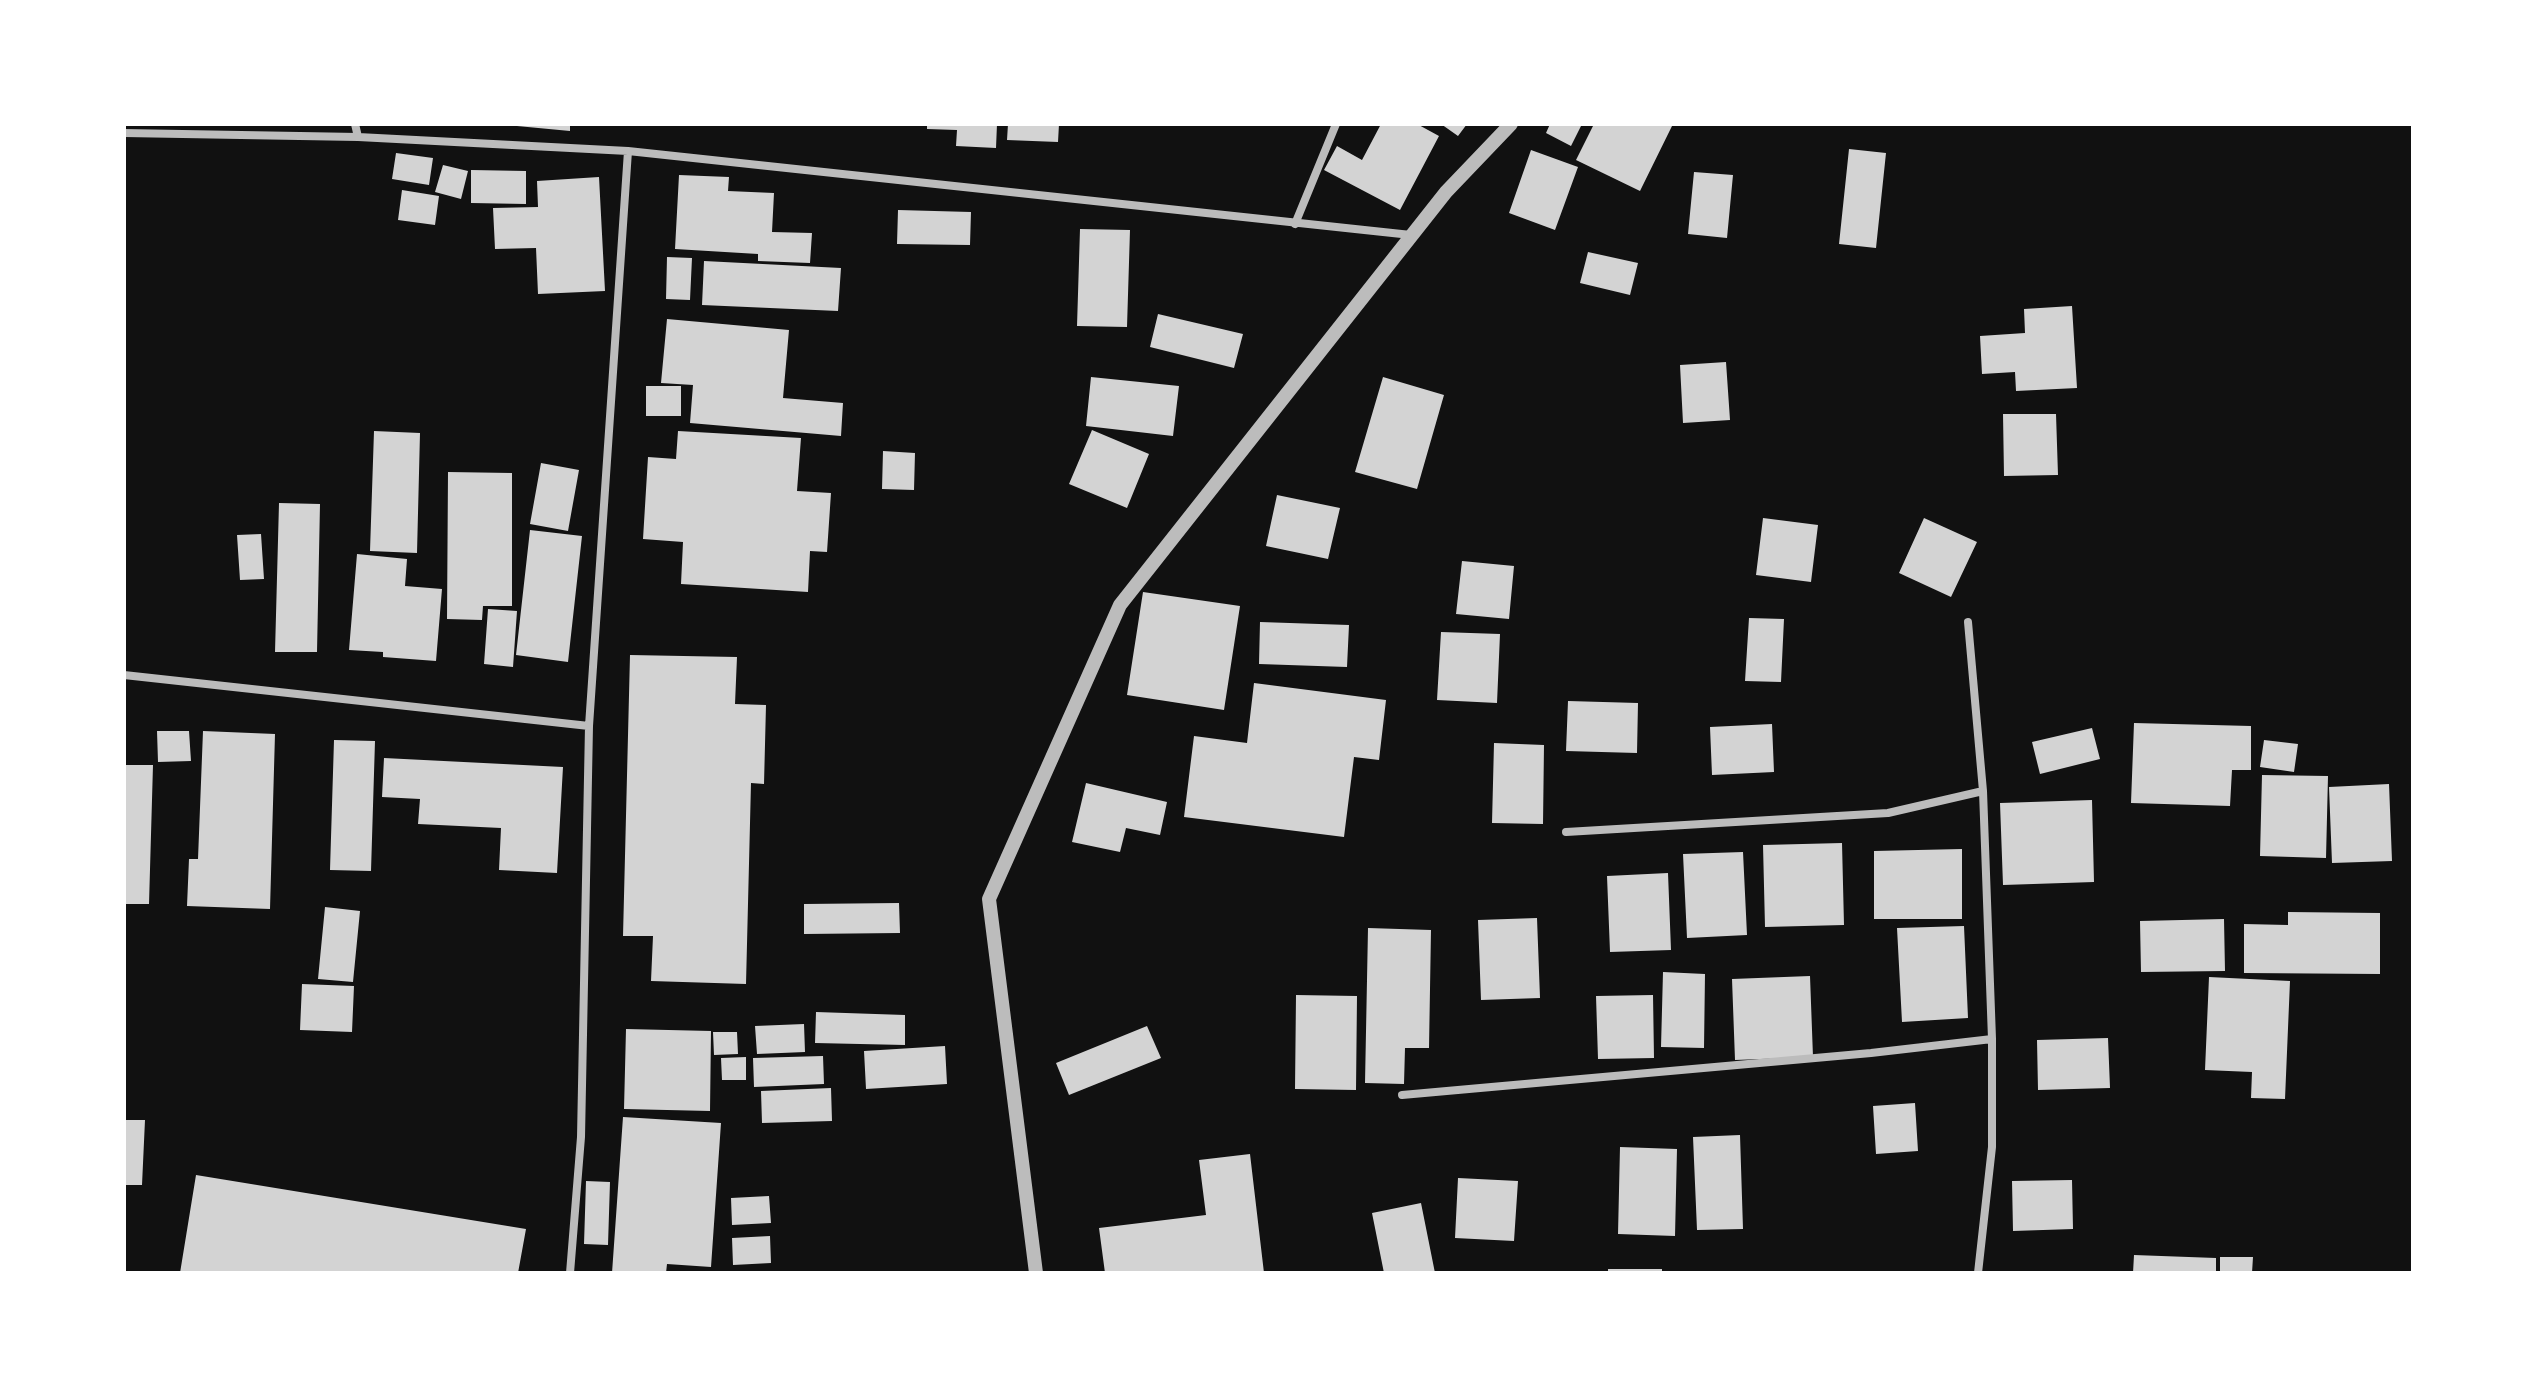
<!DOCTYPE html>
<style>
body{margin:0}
#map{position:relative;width:2537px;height:1397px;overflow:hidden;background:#111;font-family:"Times New Roman",serif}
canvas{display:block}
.frame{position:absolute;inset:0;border:126px solid #fff;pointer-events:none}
</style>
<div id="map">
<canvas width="2537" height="1397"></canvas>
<div class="frame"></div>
</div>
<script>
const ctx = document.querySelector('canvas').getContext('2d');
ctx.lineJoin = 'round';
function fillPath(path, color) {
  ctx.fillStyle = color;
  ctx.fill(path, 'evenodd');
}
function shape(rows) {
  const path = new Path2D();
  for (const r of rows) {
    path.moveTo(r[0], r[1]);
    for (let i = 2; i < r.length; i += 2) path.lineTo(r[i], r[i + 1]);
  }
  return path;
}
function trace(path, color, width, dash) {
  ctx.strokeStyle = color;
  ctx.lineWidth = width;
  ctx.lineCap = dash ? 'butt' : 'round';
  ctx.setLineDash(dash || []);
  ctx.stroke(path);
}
const building = shape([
 [517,124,570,124,570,131,517,126],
 [927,124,997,124,996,148,956,146,957,130,927,129],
 [1008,124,1059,124,1058,142,1007,140],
 [1381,124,1417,124,1439,136,1400,210,1324,170,1337,146,1362,160],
 [1441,124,1467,124,1458,136],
 [1550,124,1582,124,1571,146,1546,133],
 [1594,124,1673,124,1640,191,1576,160],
 [1849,149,1886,153,1876,248,1839,244],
 [1531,150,1578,167,1555,230,1509,213],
 [396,153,433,158,429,185,392,179],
 [443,165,468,171,461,199,435,192],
 [471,170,526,171,526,204,471,203],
 [1694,172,1733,175,1727,238,1688,234],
 [679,175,729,177,728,191,774,193,772,232,812,233,810,263,758,261,758,254,675,249],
 [599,177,605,291,538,294,536,248,495,249,493,208,538,207,537,181],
 [402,190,439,196,435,225,398,220],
 [898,210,971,212,970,245,897,244],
 [1080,229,1130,230,1127,327,1077,326],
 [1588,252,1638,263,1630,295,1580,283],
 [667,257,692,258,690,300,666,299],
 [704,261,841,268,838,311,702,305],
 [2072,306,2077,388,2016,391,2015,372,1982,374,1980,336,2025,333,2024,309],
 [1158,314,1243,334,1234,368,1150,347],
 [667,319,789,330,783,398,843,403,841,436,690,423,693,385,661,383],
 [1726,362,1730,420,1683,423,1680,365],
 [1091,377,1179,386,1173,436,1086,426],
 [1383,377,1444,395,1417,489,1355,472],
 [646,386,681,386,681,416,646,416],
 [2003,414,2056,414,2058,475,2004,476],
 [1092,430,1149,454,1127,508,1069,484],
 [374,431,420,433,417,553,370,551],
 [678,431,801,438,797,491,831,493,827,552,810,551,808,592,681,584,683,542,643,539,648,457,676,459],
 [883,451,915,453,914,490,882,489],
 [541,463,579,470,568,531,530,524],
 [448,472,512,473,512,606,483,606,482,620,447,619],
 [1277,495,1340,508,1328,559,1266,546],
 [279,503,320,504,317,652,275,652],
 [1763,518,1818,525,1811,582,1756,575],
 [1924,518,1977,542,1951,597,1899,573],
 [530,530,582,536,568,662,516,655],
 [261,534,264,579,240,580,237,535],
 [357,554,407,559,405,586,442,589,436,661,383,657,383,652,349,650],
 [1462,561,1514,566,1509,619,1456,614],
 [1143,592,1240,606,1224,710,1127,695],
 [488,609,517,611,513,667,484,664],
 [1749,618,1784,619,1781,682,1745,681],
 [1260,622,1349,625,1347,667,1259,664],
 [1441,632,1500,634,1497,703,1437,700],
 [630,655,737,657,735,704,766,705,764,784,751,783,746,984,651,981,653,936,623,936],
 [1254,683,1386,700,1379,760,1354,757,1344,837,1184,817,1194,736,1247,743],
 [1568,701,1638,703,1637,753,1566,751],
 [2134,723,2251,726,2251,770,2232,770,2230,806,2131,803],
 [1772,724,1774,772,1712,775,1710,727],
 [2092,728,2100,759,2040,774,2032,742],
 [157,731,189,731,191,761,158,762],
 [203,731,275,734,270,909,187,906,189,859,198,859],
 [334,740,375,741,371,871,330,870],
 [2264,740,2298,744,2294,772,2260,767],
 [1494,743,1544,745,1543,824,1492,823],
 [384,758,563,767,557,873,499,870,501,828,418,824,420,799,382,797],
 [124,765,153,765,149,904,124,904],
 [2262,775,2328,776,2326,858,2260,856],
 [1086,783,1167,802,1160,835,1126,828,1120,852,1072,842],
 [2389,784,2392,861,2332,863,2329,787],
 [2092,800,2094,882,2003,885,2000,803],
 [1842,843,1844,925,1765,927,1763,845],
 [1962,849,1962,919,1874,919,1874,851],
 [1743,852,1747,935,1687,938,1683,854],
 [1668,873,1671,950,1610,952,1607,876],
 [899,903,900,933,804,934,804,904],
 [325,907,360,911,353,982,318,979],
 [2288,912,2380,913,2380,974,2244,973,2244,924,2288,925],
 [1537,918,1540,998,1481,1000,1478,920],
 [2224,919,2225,971,2141,972,2140,921],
 [1964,926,1968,1018,1902,1022,1897,928],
 [1368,928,1431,930,1429,1048,1405,1048,1404,1084,1365,1083],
 [1663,972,1705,974,1704,1048,1661,1047],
 [1810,976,1813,1057,1735,1060,1732,979],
 [2209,977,2290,981,2285,1099,2251,1098,2252,1072,2205,1070],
 [302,984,354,986,352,1032,300,1030],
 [1296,995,1357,996,1356,1090,1295,1089],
 [1653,995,1654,1058,1598,1059,1596,996],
 [816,1012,905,1015,905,1045,815,1043],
 [804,1024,805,1052,757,1054,755,1026],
 [1147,1026,1161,1058,1069,1095,1056,1063],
 [626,1029,711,1031,710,1111,624,1109],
 [713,1032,737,1032,738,1054,714,1055],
 [2108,1038,2110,1088,2038,1090,2037,1040],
 [945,1046,947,1084,866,1089,864,1051],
 [823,1056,824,1084,754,1087,753,1058],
 [746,1057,746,1080,722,1080,721,1058],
 [831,1088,832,1121,762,1123,761,1091],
 [1915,1103,1918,1151,1876,1154,1873,1106],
 [623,1117,721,1123,711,1267,667,1264,666,1273,612,1273],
 [124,1120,145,1120,142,1185,124,1185],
 [1740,1135,1743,1229,1697,1230,1693,1137],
 [1620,1147,1677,1149,1675,1236,1618,1234],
 [1250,1154,1264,1273,1105,1273,1099,1228,1206,1215,1199,1160],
 [196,1175,526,1229,518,1273,180,1273],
 [1458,1178,1518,1181,1514,1241,1455,1238],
 [2072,1180,2073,1229,2013,1231,2012,1181],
 [586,1181,610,1182,608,1245,584,1244],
 [769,1196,771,1223,732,1225,731,1198],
 [1421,1203,1435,1273,1384,1273,1372,1213],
 [770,1236,771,1263,733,1265,732,1238],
 [2134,1255,2216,1258,2216,1273,2133,1273],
 [2220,1257,2253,1257,2252,1273,2220,1273],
 [1608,1269,1662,1269,1662,1273,1608,1273]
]);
const minor = shape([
 [355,124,358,137,628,151,589,726,581,1137,570,1273],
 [124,133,358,137],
 [628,151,1411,235],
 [1295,224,1336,124],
 [1968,622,1983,791,1992,1039,1992,1147,1978,1273],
 [124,675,589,726],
 [1566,832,1888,813,1983,791],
 [1402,1095,1871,1053,1992,1039]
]);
const tertiary = shape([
 [1036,1273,989,899,1120,605,1446,192,1511,124]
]);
fillPath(building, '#d3d3d3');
trace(minor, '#bcbcbc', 8);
trace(tertiary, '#bcbcbc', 14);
</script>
